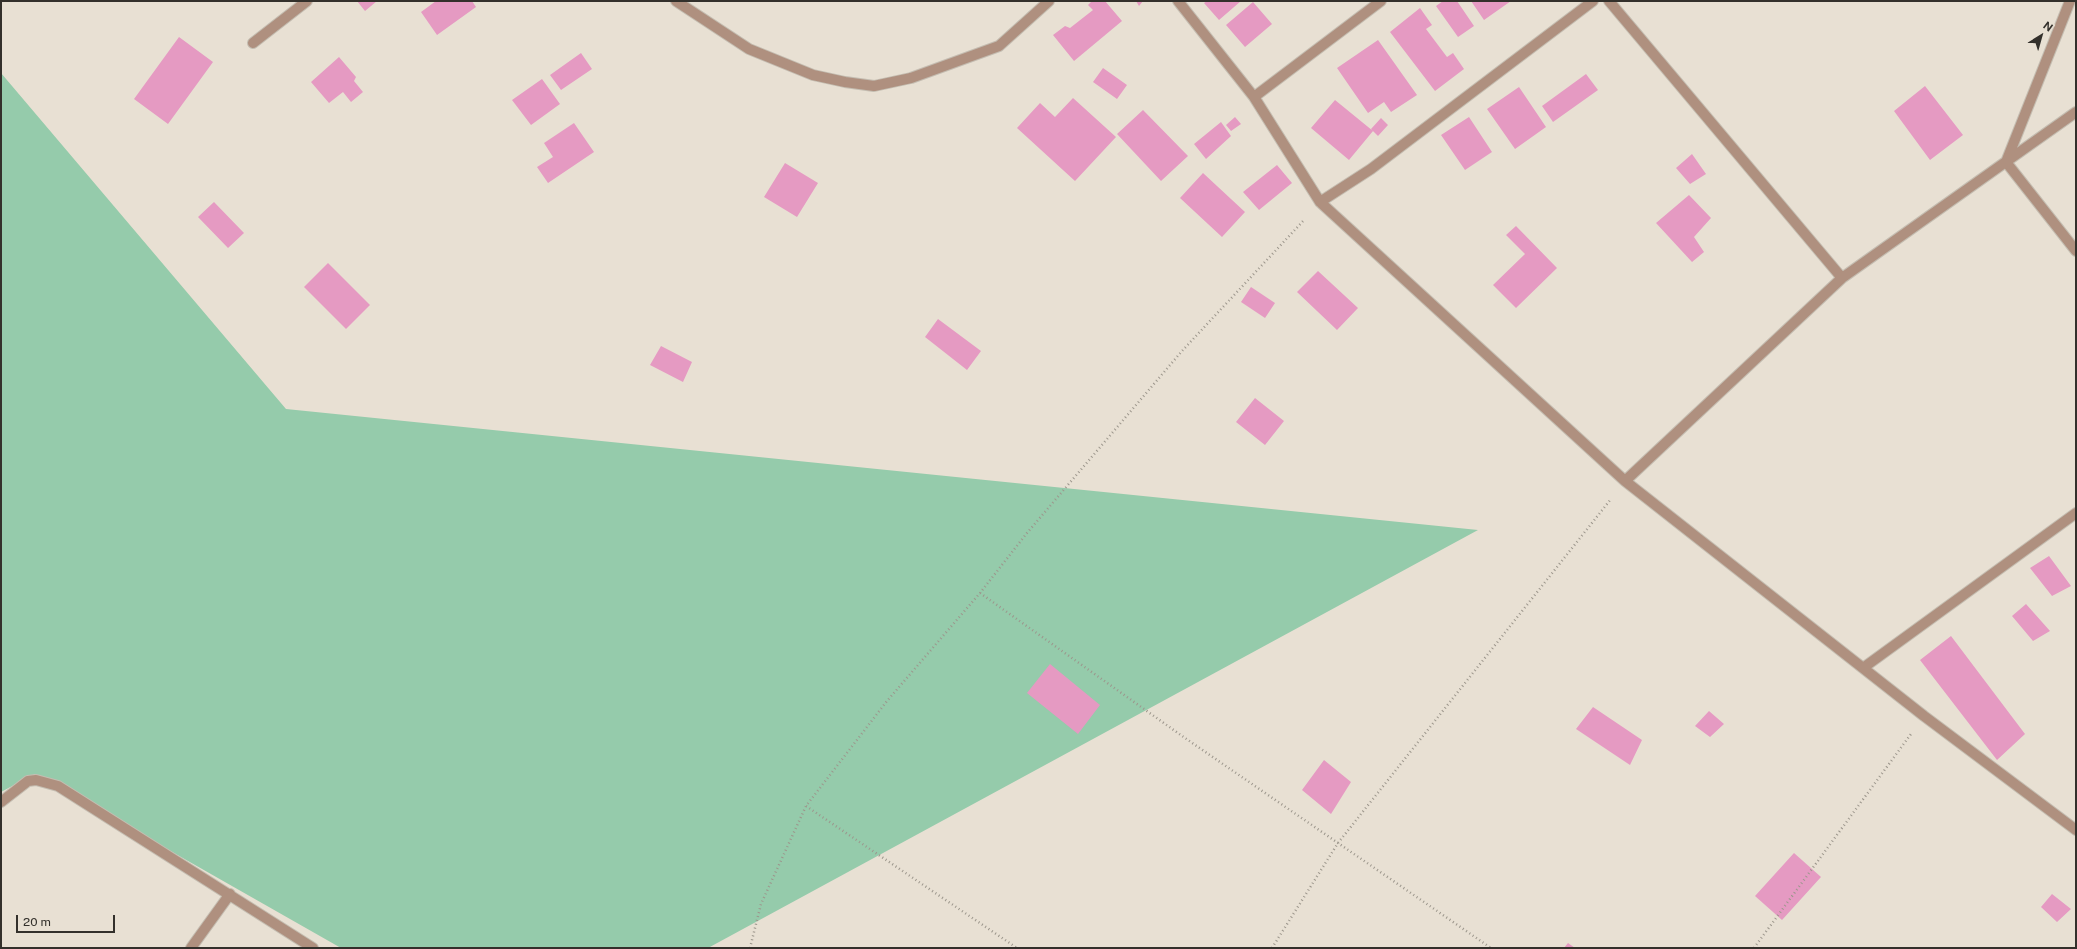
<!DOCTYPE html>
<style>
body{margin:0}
#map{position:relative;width:2077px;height:949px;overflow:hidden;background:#e8e0d3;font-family:"Public Sans",sans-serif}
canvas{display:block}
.frame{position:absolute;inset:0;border:2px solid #33302b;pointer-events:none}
.north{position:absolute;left:2021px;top:16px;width:40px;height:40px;-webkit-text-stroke:3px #e8e0d3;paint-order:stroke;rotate:37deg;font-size:11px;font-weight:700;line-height:16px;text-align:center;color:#33302b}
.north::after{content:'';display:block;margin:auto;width:14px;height:18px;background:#33302b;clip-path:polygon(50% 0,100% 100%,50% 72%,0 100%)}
.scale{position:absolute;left:16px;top:915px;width:99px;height:18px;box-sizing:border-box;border:2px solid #33302b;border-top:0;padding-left:5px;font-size:12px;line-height:14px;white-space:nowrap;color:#33302b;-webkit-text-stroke:3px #e8e0d3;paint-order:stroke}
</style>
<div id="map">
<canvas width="2077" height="949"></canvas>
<div class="frame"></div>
<div class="north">N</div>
<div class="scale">20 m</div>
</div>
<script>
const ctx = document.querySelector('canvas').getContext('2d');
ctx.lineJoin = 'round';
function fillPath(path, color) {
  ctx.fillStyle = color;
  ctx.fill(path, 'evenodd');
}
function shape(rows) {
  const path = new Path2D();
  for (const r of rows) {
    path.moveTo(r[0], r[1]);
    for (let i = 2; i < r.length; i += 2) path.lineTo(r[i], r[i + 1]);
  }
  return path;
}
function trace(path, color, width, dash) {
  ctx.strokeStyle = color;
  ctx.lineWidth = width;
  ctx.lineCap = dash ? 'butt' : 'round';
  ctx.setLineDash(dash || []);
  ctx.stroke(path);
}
const green = shape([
 [1,73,286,409,1478,530,708,948,341,948,35,774,1,792]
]);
const building = shape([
 [357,1,377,1,365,11],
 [436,1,472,1,476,7,437,35,421,12],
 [1092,1,1105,1,1122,21,1074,61,1053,35,1065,26,1070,28,1093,10,1088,5],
 [1136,1,1143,1,1139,6],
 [1207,1,1241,1,1219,20,1204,3],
 [1443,1,1457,1,1474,26,1458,37,1436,6],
 [1471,1,1511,1,1484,20],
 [1253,2,1272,24,1245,47,1226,25],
 [1420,8,1432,25,1426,29,1447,57,1453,53,1464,69,1435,91,1390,32],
 [179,37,213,62,168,124,134,99],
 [1378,40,1417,95,1391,112,1384,102,1368,113,1337,68],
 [581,53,592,69,561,90,550,75],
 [339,57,356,77,354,81,363,92,351,102,343,92,329,103,311,82],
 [1103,68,1127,85,1117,99,1093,82],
 [1586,74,1598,90,1553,122,1542,106],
 [542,79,560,104,531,125,512,100],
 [1925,86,1963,135,1930,160,1894,111],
 [1519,87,1546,127,1515,149,1487,109],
 [1073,98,1116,137,1075,181,1017,128,1040,103,1055,117],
 [1335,100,1373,131,1349,160,1311,128],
 [1143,110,1188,156,1161,181,1117,134],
 [1235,117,1241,124,1231,131,1226,125],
 [1469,117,1492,152,1465,170,1441,135],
 [1381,118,1388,125,1378,136,1371,129],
 [1221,122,1231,136,1206,159,1194,144],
 [574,123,594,152,548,183,537,167,553,157,544,143],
 [1692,154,1706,174,1690,184,1676,168],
 [785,163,818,183,797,217,764,197],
 [1277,165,1292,183,1259,210,1243,192],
 [1203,173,1245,212,1222,237,1180,198],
 [1689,195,1711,218,1694,237,1704,252,1692,262,1656,223],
 [214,202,244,233,228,248,198,217],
 [1516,226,1557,268,1516,308,1493,285,1525,254,1506,235],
 [328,263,370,305,346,329,304,287],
 [1318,271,1358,308,1337,330,1297,292],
 [1251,287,1275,303,1265,318,1241,302],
 [938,319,981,351,967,370,925,337],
 [661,346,692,362,683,382,650,365],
 [1255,398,1284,421,1265,445,1236,422],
 [2049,556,2071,586,2052,596,2030,568],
 [2026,604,2050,631,2033,641,2012,616],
 [1951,636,2025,734,1997,760,1920,660],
 [1050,664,1100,705,1078,734,1027,693],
 [1593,707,1642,740,1630,765,1576,729],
 [1709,711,1724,724,1710,737,1695,726],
 [1324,760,1351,782,1331,814,1302,790],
 [1794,853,1821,877,1782,920,1755,896],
 [2052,894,2071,909,2057,922,2041,907],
 [1568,943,1575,948,1564,948]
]);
const path = shape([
 [980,593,1185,738,1491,948],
 [806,806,1017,948],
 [750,948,761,904,806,806,887,701,980,593,1027,533,1182,351,1305,219],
 [1272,948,1338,843,1611,499],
 [1754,948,1911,734]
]);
const minor = shape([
 [676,1,749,49,813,75,845,82,874,86,911,78,999,46,1049,1],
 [1178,1,1254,97,1320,202,1625,481,1924,716,2076,830],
 [1609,1,1842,278,1625,481],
 [2070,1,2006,162,2076,251],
 [253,43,307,1],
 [1254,97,1381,1],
 [1320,202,1371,169,1593,1],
 [1842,278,2076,112],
 [1863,668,2076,513],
 [1,802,28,781,36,780,58,786,313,948],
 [191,948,230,894]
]);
fillPath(green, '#95cbab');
fillPath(building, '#e59ac2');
trace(minor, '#c4bdb1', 12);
trace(path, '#9c968c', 2.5, [1, 3]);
trace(minor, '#af907f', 10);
</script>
